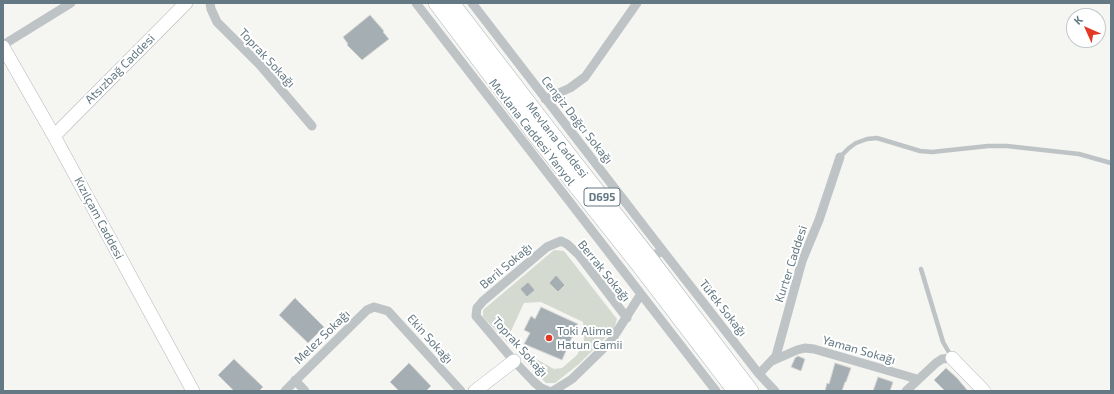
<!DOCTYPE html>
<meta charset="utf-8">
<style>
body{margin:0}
#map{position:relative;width:1114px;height:394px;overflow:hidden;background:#f5f5f2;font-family:"Exo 2",sans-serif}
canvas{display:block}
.frame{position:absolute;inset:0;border:4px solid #647983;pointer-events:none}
.north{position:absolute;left:1066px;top:8px;width:40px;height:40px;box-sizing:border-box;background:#fff;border:1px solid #c1c9cd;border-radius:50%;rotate:315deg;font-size:11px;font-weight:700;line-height:16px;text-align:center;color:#647983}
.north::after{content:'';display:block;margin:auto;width:14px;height:18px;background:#e23925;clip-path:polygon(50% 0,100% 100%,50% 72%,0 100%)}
</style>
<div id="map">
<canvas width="1114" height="394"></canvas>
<div class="frame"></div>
<div class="north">K</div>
</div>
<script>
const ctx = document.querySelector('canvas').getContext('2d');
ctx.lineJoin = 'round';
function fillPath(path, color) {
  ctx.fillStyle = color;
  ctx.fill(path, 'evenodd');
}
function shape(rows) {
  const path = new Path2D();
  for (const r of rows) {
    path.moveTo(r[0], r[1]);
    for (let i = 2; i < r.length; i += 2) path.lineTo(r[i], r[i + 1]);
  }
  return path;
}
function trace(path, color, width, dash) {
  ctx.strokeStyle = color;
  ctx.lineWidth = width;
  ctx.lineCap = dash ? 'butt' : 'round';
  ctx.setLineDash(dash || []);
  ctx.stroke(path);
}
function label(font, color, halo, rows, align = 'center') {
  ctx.font = font + ' "Exo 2",sans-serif';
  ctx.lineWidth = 4;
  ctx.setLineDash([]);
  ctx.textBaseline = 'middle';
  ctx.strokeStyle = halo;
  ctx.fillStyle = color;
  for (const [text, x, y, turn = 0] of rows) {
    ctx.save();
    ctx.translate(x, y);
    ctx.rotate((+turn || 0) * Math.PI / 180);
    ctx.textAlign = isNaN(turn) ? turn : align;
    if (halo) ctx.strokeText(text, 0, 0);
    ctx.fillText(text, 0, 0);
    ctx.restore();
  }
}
const green = shape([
 [554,250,564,251,617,319,614,329,579,364,555,383,546,383,523,360,528,358,536,359,554,369,562,368,577,355,581,348,584,341,583,322,541,302,524,303,510,333,516,337,509,344,483,317,483,310]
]);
const building = shape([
 [370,15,384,31,383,32,389,39,362,60,347,45,348,44,343,37,370,15],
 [556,275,565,285,558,292,549,283,556,275],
 [528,282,535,290,527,297,520,289,528,282],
 [295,298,324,327,308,343,279,315,295,298],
 [541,307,578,324,562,360,524,344,530,333,524,330,531,316,535,319,541,307],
 [798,356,805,359,801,371,791,367,795,358,798,356],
 [234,359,263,387,259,391,234,391,218,375,234,359],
 [409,363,431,386,426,391,399,391,390,382,409,363],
 [835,363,851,368,846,382,845,382,842,391,825,391,827,383,829,384,835,363],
 [946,368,957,378,968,391,945,391,934,380,946,368],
 [878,377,893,382,890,391,873,391,878,377]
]);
const lane = shape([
 [840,157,849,148,856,143,867,139,877,138,920,151,932,152,988,146,1007,146,1079,154,1111,163],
 [921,269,943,342,951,356]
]);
const street = shape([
 [210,3,211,9,217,22,260,65,312,126],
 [416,3,716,391],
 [472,3,663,251],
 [3,45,71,3],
 [545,99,570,88,585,77,637,3],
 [649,257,663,251,759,374,775,391],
 [772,361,797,350,805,348,814,349,917,379],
 [759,374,776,356,802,261,819,220,840,157],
 [295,380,305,391],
 [285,391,367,310,374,307,388,311,461,391],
 [548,391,541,388,534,382,514,361,476,316,477,308,483,301,547,247,561,241,567,244,579,255,627,318],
 [553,391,572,379,611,341,641,294],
 [906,391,936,363,942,359,952,358]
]);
const secondary = shape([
 [3,47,54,136,193,391],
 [54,136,186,3],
 [952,358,984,391],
 [475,391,514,361]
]);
const primary = shape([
 [436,3,536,136,638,264,735,391],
 [452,3,548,128,649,257,751,391]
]);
const markers = [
 [549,338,4,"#e23925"]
];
const shields = [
 [602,197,36]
];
const shieldNames = [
 ["D695",602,197]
];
const streetNames = [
 ["Toprak Sokağı",267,58,47],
 ["Atsızbağ Caddesi",120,69,-45],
 ["Cengiz Dağcı Sokağı",577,120,52],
 ["Mevlana Caddesi Yanyol",532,132,52],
 ["Mevlana Caddesi",557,140,52],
 ["Kızılçam Caddesi",99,218,62],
 ["Kurter Caddesi",791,264,-72],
 ["Beril Sokağı",506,266,-40],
 ["Berrak Sokağı",604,271,51],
 ["Tüfek Sokağı",723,308,52],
 ["Melez Sokağı",322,337,-44],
 ["Ekin Sokağı",430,339,48],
 ["Toprak Sokağı",520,347,48],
 ["Yaman Sokağı",859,350,16]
];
const poiNames = [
 ["Toki Alime",557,331],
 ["Hatun Camii",557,345]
];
fillPath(green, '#d5dad1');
fillPath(building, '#a5afb3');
trace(building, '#d7d6d4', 1);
trace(secondary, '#b0b7ba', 14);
trace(primary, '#afb5b8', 16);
trace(lane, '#bec3c6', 4.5);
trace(street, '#bec3c6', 9);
trace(secondary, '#fff', 13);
trace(primary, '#fff', 15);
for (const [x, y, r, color] of markers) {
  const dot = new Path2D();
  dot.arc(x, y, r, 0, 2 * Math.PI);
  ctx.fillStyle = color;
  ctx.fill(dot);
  trace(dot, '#fff', 1.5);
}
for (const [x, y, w] of shields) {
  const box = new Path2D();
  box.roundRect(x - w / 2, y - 9, w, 18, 3);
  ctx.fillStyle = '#fff';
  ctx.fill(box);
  trace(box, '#647983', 1);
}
label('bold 11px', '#647983', null, shieldNames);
label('12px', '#647983', '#fff', streetNames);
label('12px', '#647983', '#fff', poiNames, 'left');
</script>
